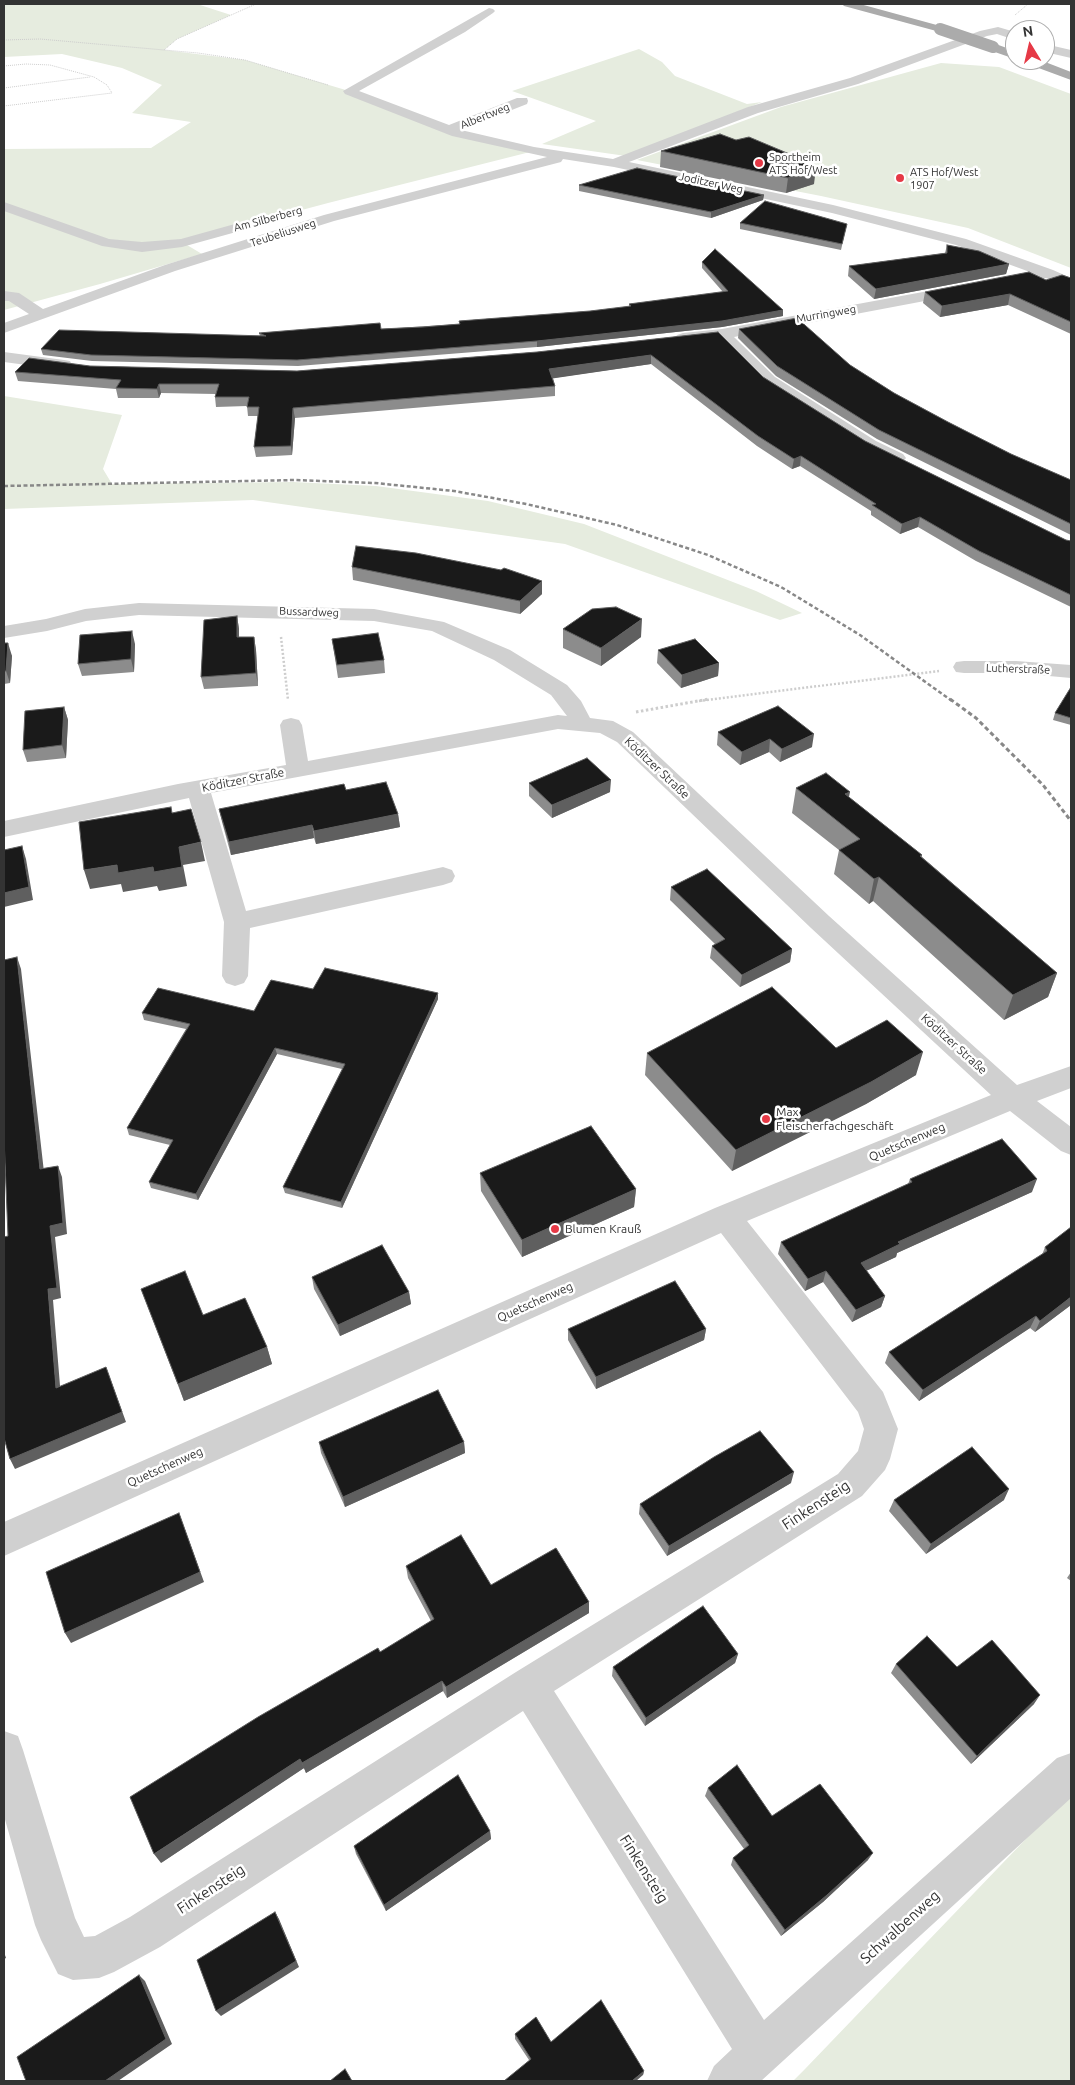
<!DOCTYPE html>
<meta charset="utf-8">
<style>
body{margin:0}
#map{position:relative;width:1075px;height:2085px;overflow:hidden;background:#fff;font-family:Ubuntu,sans-serif}
canvas{display:block}
.frame{position:absolute;inset:0;border:5px solid #333;pointer-events:none}
.north{position:absolute;left:1005px;top:20px;width:50px;height:50px;box-sizing:border-box;background:#fff;border:1px solid #adadad;border-radius:50%;rotate:351deg;font-size:14px;font-weight:700;line-height:20px;text-align:center;color:#333}
.north::after{content:'';display:block;margin:auto;width:18px;height:22px;background:#e63946;clip-path:polygon(50% 0,100% 100%,50% 72%,0 100%)}
</style>
<div id="map">
<canvas width="1075" height="2085"></canvas>
<div class="frame"></div>
<div class="north">N</div>
</div>
<script>
const ctx = document.querySelector('canvas').getContext('2d');
ctx.lineJoin = 'round';
function fillPath(path, color) {
  ctx.fillStyle = color;
  ctx.fill(path, 'evenodd');
}
function shape(rows) {
  const path = new Path2D();
  for (const r of rows) {
    path.moveTo(r[0], r[1]);
    for (let i = 2; i < r.length; i += 2) path.lineTo(r[i], r[i + 1]);
  }
  return path;
}
function trace(path, color, width, dash) {
  ctx.strokeStyle = color;
  ctx.lineWidth = width;
  ctx.lineCap = dash ? 'butt' : 'round';
  ctx.setLineDash(dash || []);
  ctx.stroke(path);
}
function label(font, color, halo, rows, align = 'center') {
  ctx.font = font + ' Ubuntu,sans-serif';
  ctx.lineWidth = 5;
  ctx.setLineDash([]);
  ctx.textBaseline = 'middle';
  ctx.strokeStyle = halo;
  ctx.fillStyle = color;
  for (const [text, x, y, turn = 0] of rows) {
    ctx.save();
    ctx.translate(x, y);
    ctx.rotate((+turn || 0) * Math.PI / 180);
    ctx.textAlign = isNaN(turn) ? turn : align;
    if (halo) ctx.strokeText(text, 0, 0);
    ctx.fillText(text, 0, 0);
    ctx.restore();
  }
}
const green = shape([
 [4,4,197,4,231,15,177,39,164,50,245,60,349,91,449,130,534,151,328,203,182,242,202,254,100,284,4,310,4,149,151,148,191,122,132,113,162,85,122,68,62,54,4,57],
 [639,49,662,62,675,76,747,104,762,102,626,156,542,144,596,121,512,91],
 [941,63,999,67,1071,94,1071,268,968,228,821,196,637,160,781,107],
 [4,396,122,415,103,469,112,484,293,482,376,486,488,501,584,524,756,591,802,613,780,620,565,544,253,500,4,509],
 [1071,1792,1071,2081,793,2081,805,2069]
]);
const pathFar2 = shape([
 [1015,15,1028,4],
 [4,40,40,39,198,53,245,60,328,85],
 [164,50,177,39,256,4],
 [4,66,26,64,50,65,94,77,107,85,112,93,4,106],
 [4,88,90,77]
]);
const pathFar1 = shape([
 [281,637,288,700],
 [699,701,939,671]
]);
const path = shape([
 [636,712,709,699]
]);
const minor = shape([
 [489,8,493,9,495,11,493,13,465,32,359,91,449,125,517,98,527,98,528,101,527,104,461,130,534,147,613,159,748,107,850,78,980,31,998,27,1015,32,1015,40,997,34,987,36,858,84,758,113,629,162,833,205,966,239,1053,270,1071,278,1071,289,1046,278,1000,287,994,285,992,282,994,279,1030,272,956,245,832,213,614,167,563,159,561,162,334,221,175,271,4,333,4,323,29,314,9,301,4,301,4,291,19,293,43,309,165,265,324,215,547,157,452,136,345,94,343,91,489,8],
 [1045,44,1071,50,1071,58,1045,52,1045,44],
 [4,202,109,239,142,242,181,239,260,217,265,218,267,221,265,224,182,247,142,252,102,246,4,211,4,202],
 [961,285,967,287,969,290,967,293,734,337,775,377,876,441,903,454,906,458,903,462,897,464,864,449,763,385,718,339,683,343,677,341,675,338,677,335,683,333,722,329,961,285],
 [4,352,64,360,70,361,72,365,70,369,64,370,4,362,4,352],
 [139,603,374,609,444,622,510,650,567,685,581,701,590,718,613,721,633,732,829,916,1017,1085,1071,1066,1071,1088,1037,1101,1071,1127,1071,1155,1061,1151,1010,1111,747,1221,883,1392,898,1429,890,1459,885,1470,862,1496,554,1691,764,2020,1057,1758,1071,1753,1071,1798,761,2081,707,2081,714,2066,732,2049,523,1711,160,1947,114,1972,99,1978,73,1980,58,1974,41,1940,35,1925,4,1816,4,1731,18,1736,23,1750,75,1918,84,1937,95,1936,130,1917,516,1672,838,1474,858,1451,864,1429,858,1412,721,1233,4,1556,4,1522,715,1208,991,1095,811,928,617,742,600,733,558,729,211,793,246,911,443,867,452,870,455,876,452,882,443,885,250,928,248,976,244,983,235,986,226,983,222,976,224,922,189,798,4,837,4,821,178,784,286,765,280,725,283,720,291,718,299,720,302,725,308,761,558,715,567,716,551,695,494,660,432,631,374,621,139,615,86,621,47,631,4,638,4,626,46,619,85,609,139,603],
 [964,661,1016,661,1071,665,1071,678,1016,673,964,673,956,672,953,667,956,662,964,661]
]);
const major = shape([
 [842,4,860,4,944,27,946,29,940,32,844,6,842,4],
 [993,43,1015,51,1015,59,989,50,987,47,989,44,993,43],
 [1023,60,1040,60,1071,72,1071,80,1025,63,1023,60]
]);
const railFar1 = shape([
 [4,486,296,480,375,483,454,491,526,504,617,525,708,555,781,587,860,635,952,701]
]);
const rail = shape([
 [950,699,976,718,1043,785,1071,821]
]);
const majorBridge = shape([
 [940,29,993,47]
]);
const wall = shape([
 [736,140,806,161,806,164,814,184,786,193,660,167,661,151],
 [579,185,764,195,763,200,711,218,579,191],
 [740,223,847,224,841,250,740,229],
 [947,245,1009,264,1006,274,874,299,848,276,849,266,945,253],
 [702,262,783,316,722,327,537,347,298,366,92,361,43,355,41,349,260,336,259,333,381,329,459,324,459,321,590,311,629,307,629,304,723,292,702,268],
 [1071,278,1071,334,1008,305,940,317,923,303,925,292,1046,280],
 [739,329,850,365,894,393,948,422,1011,454,1071,480,1071,535,877,439,776,376,738,338],
 [718,332,763,377,865,441,1066,540,1071,541,1071,607,976,561,918,527,900,534,871,515,871,511,800,466,792,469,757,446,651,364,553,378,555,386,555,396,295,418,292,455,256,457,254,447,258,416,248,416,247,406,216,407,215,397,216,394,161,393,159,398,118,398,116,389,18,381,15,372,90,366,297,371,537,352],
 [352,567,542,594,520,614,353,580],
 [237,616,239,629,239,637,254,637,256,650,258,686,204,689,201,677],
 [563,629,641,637,601,666,563,648],
 [332,639,384,660,385,673,338,678],
 [4,643,12,656,10,683,4,684],
 [135,644,134,672,82,676,78,664],
 [658,650,719,663,718,676,681,688,657,663],
 [1071,687,1071,725,1053,720,1055,713],
 [778,706,812,747,780,762,769,752,740,765,717,745,718,732],
 [64,707,68,720,66,758,27,762,23,750],
 [529,783,610,792,552,818,529,796],
 [796,788,849,797,922,855,922,857,1057,973,1048,997,1004,1020,873,901,869,904,834,874,839,850,792,813],
 [346,790,398,814,400,827,316,844,314,838,231,855,222,822,219,809],
 [671,887,792,949,790,962,740,987,710,958,712,946,715,944,670,900],
 [313,989,438,999,342,1208,285,1193,283,1187,342,1069,277,1054,198,1200,151,1188,149,1182,170,1145,129,1135,127,1128,186,1029,144,1020,142,1013,254,1011],
 [647,1053,916,1075,866,1104,732,1171,645,1075],
 [480,1173,636,1189,634,1207,522,1257,481,1191],
 [910,1179,1032,1192,897,1253,896,1257,866,1271,885,1296,881,1307,852,1322,823,1282,805,1291,778,1254,781,1242,908,1184],
 [1045,1247,1071,1305,1035,1332,1030,1328,919,1401,885,1363,889,1352,1042,1255],
 [312,1277,409,1292,411,1304,340,1336,314,1289],
 [141,1289,203,1315,267,1347,272,1364,184,1401],
 [568,1329,706,1329,704,1340,596,1389,568,1340],
 [319,1442,464,1442,465,1453,345,1507,321,1453],
 [791,1483,667,1556,639,1514,640,1504],
 [894,1500,1004,1500,926,1554,889,1511],
 [406,1566,491,1585,589,1602,589,1613,447,1698,443,1691,306,1773,304,1768,161,1863,431,1621,408,1578],
 [1071,1572,1071,1581,1067,1578],
 [738,1654,735,1663,645,1726,612,1676,613,1667],
 [896,1664,957,1667,1034,1704,971,1764,891,1673],
 [708,1788,772,1816,868,1860,823,1902,781,1936,731,1865,733,1858,744,1849,705,1796],
 [490,1831,491,1839,386,1911,356,1854,354,1846],
 [515,2034,551,2042,644,2071,643,2075,529,2060,515,2039]
]);
const shadedWall = shape([
 [806,161,805,172,816,168,814,184,786,193,788,178,803,162],
 [764,195,763,200,711,218,711,212],
 [1009,264,1006,274,874,299,876,289],
 [1010,294,1008,305,940,317,942,306],
 [783,310,783,316,722,327,537,347,537,341],
 [651,355,651,364,549,379,549,369],
 [159,384,161,393,159,398,157,389],
 [293,408,295,418,292,455,291,446],
 [801,456,800,466,792,469,794,459],
 [920,517,918,527,900,534,902,524],
 [542,581,542,594,520,614,520,601],
 [237,616,239,629,239,650,237,637],
 [642,619,641,637,601,666,601,648],
 [132,631,135,644,134,672,131,659],
 [254,637,256,650,258,686,256,673],
 [8,643,12,656,10,683,6,671],
 [719,663,718,676,681,688,682,675],
 [64,707,68,720,66,758,62,745],
 [814,734,812,747,780,762,782,749],
 [770,739,769,752,740,765,742,752],
 [611,780,610,792,552,818,552,805],
 [850,792,845,816,845,794],
 [398,814,400,827,316,844,314,831],
 [312,825,314,838,231,855,229,842],
 [201,842,205,861,183,865,187,886,159,891,157,886,123,892,121,884,90,889,84,870,117,865,153,867,179,847],
 [22,846,26,859,33,900,4,907,4,893],
 [879,877,873,901,869,904,874,879],
 [792,949,790,962,740,987,742,975],
 [17,957,21,969,45,1181,40,1169],
 [1057,973,1048,997,1004,1020,1013,995],
 [438,993,438,999,342,1208,341,1202],
 [275,1048,277,1054,198,1200,196,1194],
 [923,1052,916,1075,866,1104,732,1171,736,1150],
 [58,1166,62,1177,67,1234,55,1237,61,1298,53,1300,61,1398,56,1388,48,1289,50,1226],
 [1037,1179,1032,1192,897,1253,896,1257,857,1275,861,1263,898,1242],
 [636,1189,634,1207,522,1257,522,1240],
 [826,1271,823,1282,805,1291,808,1279],
 [409,1292,411,1304,340,1336,338,1325],
 [885,1296,881,1307,852,1322,856,1310],
 [1071,1297,1071,1305,1035,1332,1040,1321],
 [1036,1316,1030,1328,919,1401,923,1390],
 [706,1329,704,1340,596,1389,596,1377],
 [267,1347,272,1364,184,1401,178,1384],
 [106,1367,126,1422,15,1469,10,1459],
 [464,1442,465,1453,345,1507,343,1497],
 [794,1472,791,1483,667,1556,669,1546],
 [1009,1489,1004,1500,926,1554,931,1544],
 [179,1513,204,1582,71,1643,65,1633],
 [589,1602,589,1613,447,1698,446,1687],
 [738,1654,735,1663,645,1726,646,1718],
 [442,1681,443,1691,306,1773,302,1763],
 [1040,1695,1034,1704,971,1764,977,1756],
 [300,1759,304,1768,161,1863,154,1854],
 [490,1831,491,1839,386,1911,384,1905],
 [873,1853,868,1860,823,1902,781,1936,785,1930],
 [275,1912,279,1919,299,1967,221,2016,216,2011],
 [4,1952,6,1958,4,1959],
 [139,1975,145,1981,172,2044,118,2081,105,2081],
 [644,2071,643,2075,636,2081,632,2081]
]);
const building = shape([
 [720,134,736,140,749,137,806,161,803,162,816,168,788,178,661,151,720,134],
 [637,168,764,195,711,212,579,185,637,168],
 [765,201,847,224,842,244,740,223,765,201],
 [947,245,979,251,1009,264,876,289,849,266,947,253,947,245],
 [715,249,783,310,722,321,537,341,297,360,91,355,41,349,59,330,266,336,259,333,380,323,381,329,423,327,460,324,459,321,590,311,631,306,629,304,728,291,702,262,715,249],
 [1029,272,1046,280,1062,275,1071,278,1071,322,1010,294,942,306,925,292,1029,272],
 [797,318,850,365,894,393,948,422,1011,454,1071,480,1071,524,879,430,777,366,739,329,797,318],
 [718,332,763,377,865,441,1066,540,1071,541,1071,595,979,551,920,517,902,524,872,505,876,504,801,456,794,459,758,436,651,355,549,369,555,386,293,408,291,446,254,447,259,407,247,407,249,397,215,397,219,384,159,384,157,389,116,388,121,380,15,372,29,358,90,366,297,371,537,352,718,332],
 [356,546,416,553,501,570,504,568,542,581,520,601,352,567,356,546],
 [616,607,642,619,601,648,563,629,592,609,616,607],
 [237,616,237,637,254,637,256,673,201,677,204,620,237,616],
 [132,631,131,659,78,664,80,635,132,631],
 [378,633,384,660,337,665,332,639,378,633],
 [695,639,719,663,682,675,658,650,695,639],
 [4,643,8,643,6,671,4,671,4,643],
 [1071,687,1071,718,1055,713,1071,687],
 [778,706,814,734,782,749,770,739,742,752,718,732,778,706],
 [64,707,62,745,23,750,25,711,64,707],
 [587,758,611,780,552,805,529,783,587,758],
 [826,773,850,792,845,794,922,855,920,856,1057,973,1013,995,879,877,874,879,839,850,860,839,796,788,826,773],
 [386,782,398,814,314,831,312,825,229,842,219,809,344,784,346,790,386,782],
 [171,807,172,813,191,809,201,842,179,847,182,867,154,872,153,867,118,873,117,865,84,870,79,822,171,807],
 [22,846,29,887,4,893,4,850,22,846],
 [707,869,792,949,742,975,712,946,725,939,671,887,707,869],
 [17,957,40,1169,58,1166,63,1223,50,1226,57,1288,48,1289,56,1388,106,1367,122,1412,10,1459,4,1438,4,1237,8,1236,4,1138,4,960,17,957],
 [325,968,438,993,341,1202,283,1187,345,1064,275,1048,196,1194,149,1182,173,1140,127,1128,190,1024,142,1013,158,988,254,1011,271,980,313,989,325,968],
 [772,987,836,1048,887,1020,923,1052,871,1082,736,1150,647,1053,772,987],
 [591,1126,636,1189,522,1240,480,1173,591,1126],
 [1002,1139,1037,1179,898,1242,900,1244,861,1263,885,1296,856,1310,826,1271,808,1279,781,1242,912,1182,910,1179,1002,1139],
 [1071,1227,1071,1297,1040,1321,1036,1316,923,1390,889,1352,1047,1251,1045,1247,1071,1227],
 [382,1245,409,1292,338,1325,312,1277,382,1245],
 [185,1271,203,1315,245,1298,267,1347,178,1384,141,1289,185,1271],
 [675,1281,706,1329,596,1377,568,1329,675,1281],
 [438,1390,464,1442,343,1497,319,1442,438,1390],
 [760,1431,794,1472,669,1546,640,1504,714,1457,760,1431],
 [972,1447,1009,1489,931,1544,894,1500,972,1447],
 [179,1513,200,1572,65,1633,46,1572,179,1513],
 [461,1535,491,1585,556,1548,589,1602,446,1687,442,1681,302,1763,300,1759,154,1854,130,1797,258,1717,378,1648,380,1652,434,1619,406,1566,461,1535],
 [703,1606,738,1654,646,1718,613,1667,703,1606],
 [927,1636,957,1667,992,1640,1040,1695,977,1756,896,1664,927,1636],
 [737,1765,772,1816,820,1784,873,1853,827,1895,785,1930,733,1858,749,1845,708,1788,737,1765],
 [458,1775,490,1831,384,1905,354,1846,458,1775],
 [275,1912,296,1961,216,2011,197,1960,275,1912],
 [139,1975,166,2039,105,2081,26,2081,17,2057,139,1975],
 [601,2000,644,2071,632,2081,504,2081,531,2059,515,2034,536,2017,551,2042,601,2000],
 [345,2069,352,2081,330,2081,345,2069]
]);
const markers = [
 [759,163,5,"#e63946"],
 [900,178,5,"#e63946"],
 [766,1119,5,"#e63946"],
 [555,1229,5,"#e63946"]
];
const farStreetnames = [
 ["Albertweg",485,116,-22],
 ["Joditzer Weg",711,183,12],
 ["Am Silberberg",268,219,-15],
 ["Teubeliusweg",283,233,-18],
 ["Murringweg",826,314,-10],
 ["Bussardweg",309,612,2],
 ["Lutherstraße",1018,669,2]
];
const farPoinames = [
 ["Sportheim",769,157],
 ["ATS Hof/West",769,170],
 ["ATS Hof/West",910,172],
 ["1907",910,185]
];
const streetNames = [
 ["Köditzer Straße",657,768,43],
 ["Köditzer Straße",243,780,-11],
 ["Köditzer Straße",954,1044,42],
 ["Quetschenweg",907,1142,-23],
 ["Quetschenweg",535,1302,-24],
 ["Quetschenweg",165,1467,-24]
];
const poiNames = [
 ["Max",776,1112],
 ["Fleischerfachgeschäft",776,1126],
 ["Blumen Krauß",565,1229]
];
const nearStreetnames = [
 ["Finkensteig",816,1505,-33],
 ["Finkensteig",644,1869,58],
 ["Finkensteig",211,1889,-33],
 ["Schwalbenweg",900,1927,-42]
];
fillPath(green, '#e6ecdf');
trace(pathFar2, '#cdcdcd', 1, [1, 1]);
trace(pathFar1, '#cdcdcd', 2.5, [2, 2]);
trace(path, '#cdcdcd', 3, [2.5, 2.5]);
fillPath(minor, '#d0d0d0');
fillPath(major, '#ababab');
trace(railFar1, '#888', 2.5, [4, 2.5]);
trace(rail, '#888', 3, [4.5, 3]);
trace(majorBridge, '#ababab', 12);
fillPath(wall, '#8c8c8c');
fillPath(shadedWall, '#5f5f5f');
fillPath(building, '#1a1a1a');
trace(building, '#5f5f5f', 1);
for (const [x, y, r, color] of markers) {
  const dot = new Path2D();
  dot.arc(x, y, r, 0, 2 * Math.PI);
  ctx.fillStyle = color;
  ctx.fill(dot);
  trace(dot, '#fff', 2);
}
label('11px', '#333', '#fff', farStreetnames);
label('11px', '#333', '#fff', farPoinames, 'left');
label('12px', '#333', '#fff', streetNames);
label('12px', '#333', '#fff', poiNames, 'left');
label('15px', '#333', '#fff', nearStreetnames);
</script>
